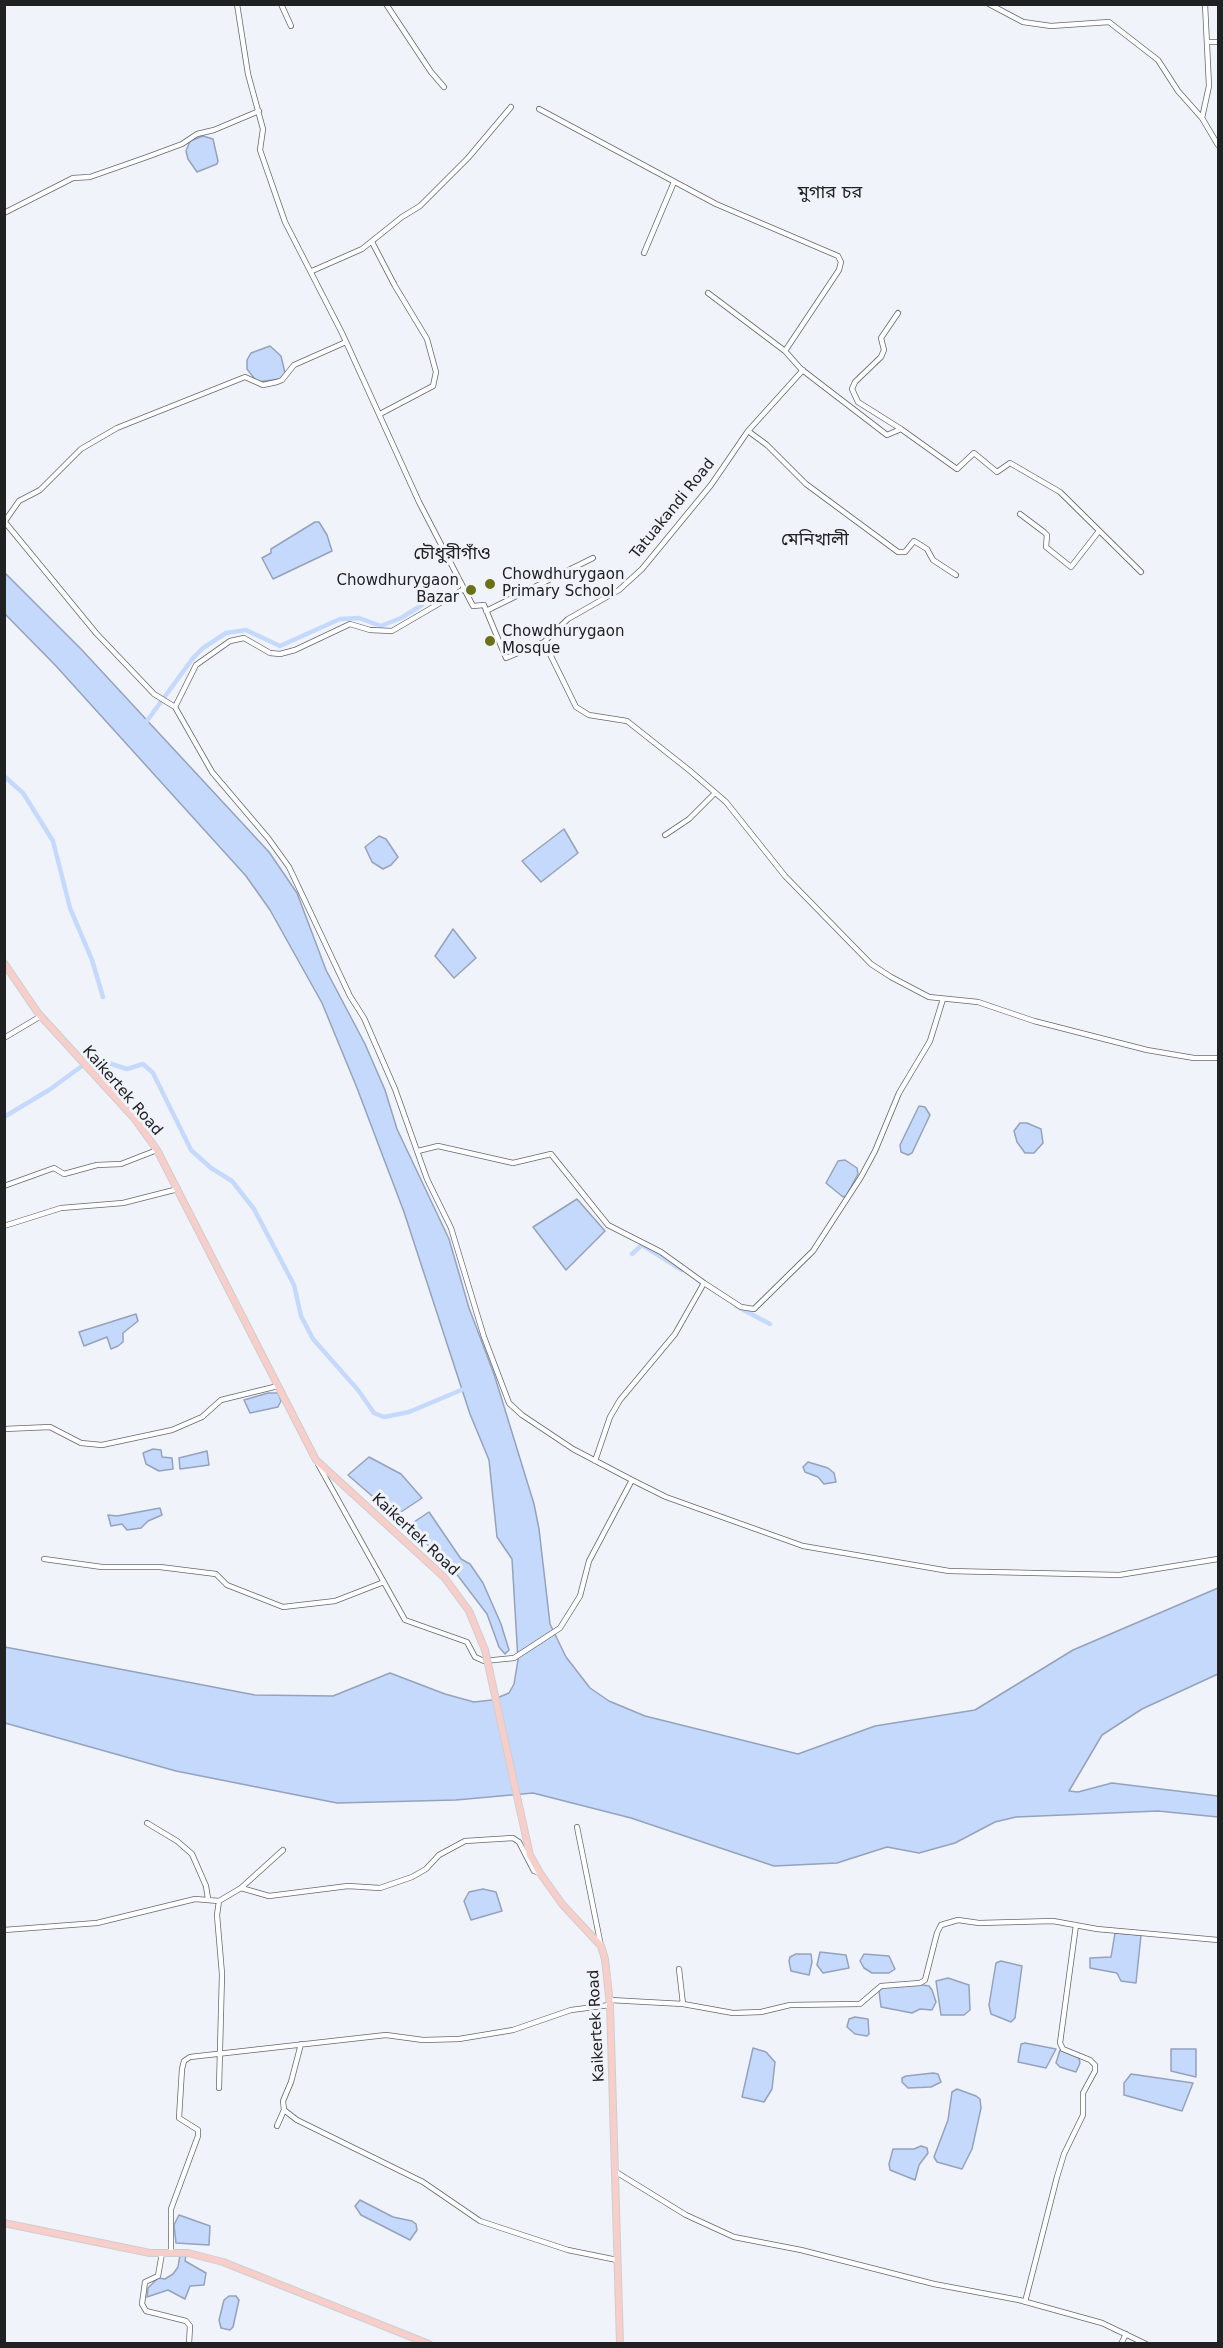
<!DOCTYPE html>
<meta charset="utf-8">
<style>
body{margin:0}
#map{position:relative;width:1223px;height:2348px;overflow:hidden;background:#f1f3fa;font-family:"DejaVu Sans",sans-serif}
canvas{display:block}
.frame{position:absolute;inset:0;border:6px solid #202123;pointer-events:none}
</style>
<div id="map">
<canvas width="1223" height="2348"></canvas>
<div class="frame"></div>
</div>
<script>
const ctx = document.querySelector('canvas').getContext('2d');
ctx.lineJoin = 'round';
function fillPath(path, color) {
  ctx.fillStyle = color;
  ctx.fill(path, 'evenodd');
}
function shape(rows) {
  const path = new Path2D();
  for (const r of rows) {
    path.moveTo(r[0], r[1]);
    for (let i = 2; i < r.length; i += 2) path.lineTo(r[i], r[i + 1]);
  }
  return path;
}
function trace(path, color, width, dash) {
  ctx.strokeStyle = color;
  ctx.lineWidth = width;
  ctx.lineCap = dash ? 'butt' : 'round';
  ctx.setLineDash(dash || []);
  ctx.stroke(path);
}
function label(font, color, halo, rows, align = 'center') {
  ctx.font = font + ' "DejaVu Sans","Noto Sans Bengali",sans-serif';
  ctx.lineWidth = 6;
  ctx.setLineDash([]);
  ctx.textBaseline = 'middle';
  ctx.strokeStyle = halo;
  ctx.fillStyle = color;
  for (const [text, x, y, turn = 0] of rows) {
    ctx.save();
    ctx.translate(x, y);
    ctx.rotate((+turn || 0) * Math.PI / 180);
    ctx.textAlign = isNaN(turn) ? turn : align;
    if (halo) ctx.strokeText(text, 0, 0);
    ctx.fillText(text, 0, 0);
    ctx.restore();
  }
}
const water = shape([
 [203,136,213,139,218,161,217,164,197,172,188,159,186,151,190,141,203,136],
 [270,346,281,356,285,373,280,379,257,382,247,369,247,360,251,353,270,346],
 [315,522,319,522,327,535,332,551,273,579,262,558,271,553,271,549,315,522],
 [4,572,81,649,269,852,297,893,326,970,365,1044,385,1090,397,1129,449,1239,469,1308,494,1374,534,1504,539,1529,550,1624,566,1657,590,1688,609,1701,645,1716,798,1754,875,1726,975,1710,1073,1650,1218,1588,1218,1674,1142,1709,1102,1735,1069,1791,1078,1792,1112,1783,1218,1796,1218,1817,1158,1811,1016,1817,995,1822,955,1843,919,1853,887,1847,837,1863,774,1866,631,1818,533,1793,456,1800,337,1803,176,1771,5,1723,5,1647,255,1695,333,1696,390,1673,445,1694,474,1702,492,1700,509,1693,514,1684,518,1660,512,1559,497,1537,489,1460,470,1414,404,1212,357,1088,322,1003,270,910,246,876,56,666,5,614,4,572],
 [564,829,578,853,541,882,522,861,564,829],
 [379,836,386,839,398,857,391,865,383,869,372,862,365,847,379,836],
 [453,929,476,958,454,978,435,956,453,929],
 [919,1106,925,1107,930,1115,912,1153,908,1155,901,1152,900,1145,919,1106],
 [1020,1123,1027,1123,1041,1129,1043,1143,1034,1153,1025,1153,1017,1142,1014,1131,1020,1123],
 [845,1160,857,1168,858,1174,846,1196,843,1197,826,1183,838,1161,845,1160],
 [577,1199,605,1231,566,1270,533,1227,577,1199],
 [136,1314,138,1321,123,1333,123,1342,118,1346,111,1349,107,1337,84,1346,79,1332,136,1314],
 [268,1393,278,1393,281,1401,278,1407,250,1413,244,1400,268,1393],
 [153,1449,161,1450,162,1457,172,1458,173,1469,159,1471,146,1464,143,1453,153,1449],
 [207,1451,209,1465,180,1469,179,1458,207,1451],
 [369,1457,401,1474,422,1498,395,1516,348,1475,369,1457],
 [808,1462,828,1468,834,1473,836,1482,824,1484,818,1477,805,1472,803,1467,808,1462],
 [160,1508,162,1515,148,1521,141,1528,127,1530,122,1524,111,1526,108,1515,117,1516,160,1508],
 [429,1512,461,1559,470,1564,483,1583,501,1624,509,1650,505,1654,499,1647,487,1614,452,1568,408,1526,429,1512],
 [483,1889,496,1892,502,1911,471,1920,464,1901,469,1892,483,1889],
 [1115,1933,1141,1935,1136,1983,1121,1981,1117,1973,1090,1968,1090,1958,1111,1957,1115,1933],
 [820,1952,846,1955,849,1968,823,1973,817,1965,820,1952],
 [796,1954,811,1954,812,1962,809,1975,791,1971,789,1961,790,1957,796,1954],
 [864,1954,889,1956,895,1969,889,1973,872,1973,864,1968,860,1961,864,1954],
 [1001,1961,1022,1966,1015,2018,1011,2022,991,2014,989,2005,996,1963,1001,1961],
 [948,1978,969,1985,970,2010,964,2015,941,2015,936,1981,948,1978],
 [916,1984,929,1986,932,1990,936,2002,932,2010,920,2009,912,2013,881,2007,879,1991,884,1986,916,1984],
 [855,2017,868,2019,869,2034,867,2036,855,2034,847,2027,849,2019,855,2017],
 [1025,2043,1056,2049,1046,2068,1018,2062,1021,2044,1025,2043],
 [753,2048,766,2052,775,2062,772,2089,764,2102,742,2097,753,2048],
 [1171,2049,1196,2049,1196,2077,1171,2071,1171,2049],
 [1060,2050,1079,2058,1080,2063,1076,2072,1060,2067,1056,2063,1060,2050],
 [933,2073,938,2074,941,2082,931,2087,908,2088,902,2082,902,2078,906,2076,933,2073],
 [1131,2074,1193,2083,1182,2111,1124,2095,1124,2083,1131,2074],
 [957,2089,976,2096,980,2099,981,2108,972,2149,962,2169,937,2162,934,2157,948,2120,952,2092,957,2089],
 [921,2146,927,2148,928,2153,919,2165,915,2180,890,2170,889,2164,893,2149,914,2149,921,2146],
 [360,2200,393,2217,412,2221,416,2224,417,2230,410,2240,361,2215,355,2206,360,2200],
 [179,2215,210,2226,209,2245,176,2243,174,2225,179,2215],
 [180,2255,186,2255,185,2261,206,2273,204,2285,190,2286,185,2299,168,2290,147,2297,148,2288,158,2278,165,2279,173,2274,178,2267,180,2255],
 [236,2296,239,2300,233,2327,230,2330,221,2328,219,2320,224,2300,229,2296,236,2296]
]);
const canal = shape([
 [144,725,193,658,203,648,226,633,246,630,280,646,340,619,359,618,381,626,401,618,422,605],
 [4,776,23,793,53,841,70,908,92,960,103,997],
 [4,1117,49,1090,93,1058,127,1069,143,1064,153,1073,191,1150,211,1168,232,1181,254,1209,294,1285,301,1316,313,1339,358,1390,374,1413,384,1417,409,1412,466,1388],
 [632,1254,642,1245,682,1270],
 [736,1306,770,1324]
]);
const minor = shape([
 [237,4,248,74,263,129,260,150,285,222,342,333,419,502,473,606,484,605,506,658,544,642],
 [281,4,291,26],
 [386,4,431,72,444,87],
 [989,4,1023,22,1051,26,1109,22,1158,60,1178,91,1202,118,1218,145],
 [1207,42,1218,42],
 [539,109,716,204,838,256,841,262,839,270,785,351,801,369,887,435,901,429,957,469,974,453,997,472,1010,463,1060,492,1141,572],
 [1202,118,1209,86,1205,4],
 [4,213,73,178,90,177,147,157,182,144,197,134,214,130,259,111],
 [372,242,395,286,427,339,436,372,433,386,380,414],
 [644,253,674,182],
 [312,271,362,249,402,217,420,206,468,158,511,107],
 [708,293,785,351],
 [898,313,881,338,884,350,881,357,855,382,852,389,858,402,901,429],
 [748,431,767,445,806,484,898,552,905,552,914,541,927,549,933,560,956,575],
 [1020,514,1044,532,1047,535,1046,547,1071,567,1099,531],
 [4,521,96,633,154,694,175,707],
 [5,521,19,501,40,490,81,449,117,428,245,377,263,385,277,382,282,380,294,365,346,342],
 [464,589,392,631,370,630,350,624,295,650,280,654,270,653,244,638,230,641,196,665,175,707,212,772,268,838,289,867,350,996,364,1018,395,1089,427,1179,451,1228,484,1337,509,1403,522,1415,573,1449,632,1480],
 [486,611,593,558],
 [544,642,576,707,589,715,627,721,689,770,726,802,785,876,871,964,891,977,929,997,978,1002,1034,1021,1147,1050,1194,1058,1218,1058],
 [544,642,568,619,619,590,642,569,711,485,748,431,803,370],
 [665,835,689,819,715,793],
 [4,1038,41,1016],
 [418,1151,438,1146,513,1163,551,1154,608,1225,661,1252,704,1283],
 [4,1186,54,1168,64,1174,97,1165,121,1164,157,1150],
 [4,1226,61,1208,123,1203,178,1189],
 [4,1429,50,1427,81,1443,102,1445,172,1430,202,1417,221,1400,278,1386],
 [595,1461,610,1417,620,1400,675,1334,704,1283,741,1307,754,1309,813,1251,861,1177,875,1151,899,1093,930,1041,943,999],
 [318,1464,405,1620,467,1642,475,1657,484,1661,514,1658,560,1628,580,1596,589,1561,632,1480,666,1497,803,1546,949,1571,1119,1575,1218,1559],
 [44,1559,102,1567,160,1567,216,1574,227,1585,283,1607,335,1601,384,1582],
 [147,1823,177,1841,192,1854,206,1886,208,1899],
 [577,1827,601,1946],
 [241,1888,283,1850],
 [219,1901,241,1888,269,1896,348,1886,380,1888,412,1877,426,1869,439,1855,465,1841,513,1838,519,1842,534,1871,540,1873],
 [4,1930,97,1923,195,1899,219,1901,217,1915,222,1974,219,2088],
 [679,1969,683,2004],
 [610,2000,683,2004,733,2013,761,2012,790,2005,860,2004,881,1986,920,1983,925,1980,937,1933,941,1925,958,1920,979,1923,1053,1921,1097,1929,1218,1940],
 [284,2110,283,2101,291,2082,301,2044],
 [277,2126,284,2110,297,2120,423,2182,480,2221,568,2250,617,2260],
 [616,2172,686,2215,734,2237,801,2250,934,2284,1019,2300,1102,2323,1146,2344],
 [171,2252,171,2209,198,2136,198,2130,179,2118,182,2069,184,2061,190,2057,386,2035,423,2040,459,2039,513,2030,571,2010,610,2005],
 [162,2253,158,2276,145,2282,142,2304,146,2311,186,2321,190,2326,189,2344],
 [1025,2302,1057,2177,1064,2154,1083,2115,1083,2093,1095,2071,1095,2065,1090,2060,1063,2049,1060,2043,1076,1925],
 [1121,2344,1126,2334]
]);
const major = shape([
 [4,963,38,1013,134,1118,157,1150,316,1460,444,1577,469,1611,485,1650],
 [518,1801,530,1855,540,1873,562,1904,601,1946,605,1959,610,2005,620,2344],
 [4,2223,150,2253,188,2253,223,2262,429,2344]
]);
const majorBridge = shape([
 [485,1650,518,1801]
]);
const markers = [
 [490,584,6,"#6a7117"],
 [471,590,6,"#6a7117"],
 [490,641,6,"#6a7117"]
];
const streetNames = [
 ["Tatuakandi Road",673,509,-51],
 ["Kaikertek Road",122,1091,49],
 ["Kaikertek Road",415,1535,43],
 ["Kaikertek Road",597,2026,-93]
];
const poiNames = [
 ["Chowdhurygaon",502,575],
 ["Primary School",502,592],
 ["Chowdhurygaon",459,581,"right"],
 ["Bazar",459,598,"right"],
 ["Chowdhurygaon",502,632],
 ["Mosque",502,649]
];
const quarterNames = [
 ["মুগার চর",830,193],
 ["মেনিখালী",815,540],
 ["চৌধুরীগাঁও",452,554]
];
fillPath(water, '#c5d9fd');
trace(water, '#94a2bc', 1.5);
trace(canal, '#c5d9fd', 4.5);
trace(minor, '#66686e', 6);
trace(major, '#cececf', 8);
trace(minor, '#fff', 4.5);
trace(major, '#f8ceca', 6);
trace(majorBridge, '#cececf', 8, []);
trace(majorBridge, '#f8ceca', 6);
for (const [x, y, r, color] of markers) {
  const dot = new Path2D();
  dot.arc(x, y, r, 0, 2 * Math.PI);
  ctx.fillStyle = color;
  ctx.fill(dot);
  trace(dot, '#f1f3fa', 2);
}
label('15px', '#202123', '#f1f3fa', streetNames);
label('15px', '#202123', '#f1f3fa', poiNames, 'left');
label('18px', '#202123', '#f1f3fa', quarterNames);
</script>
